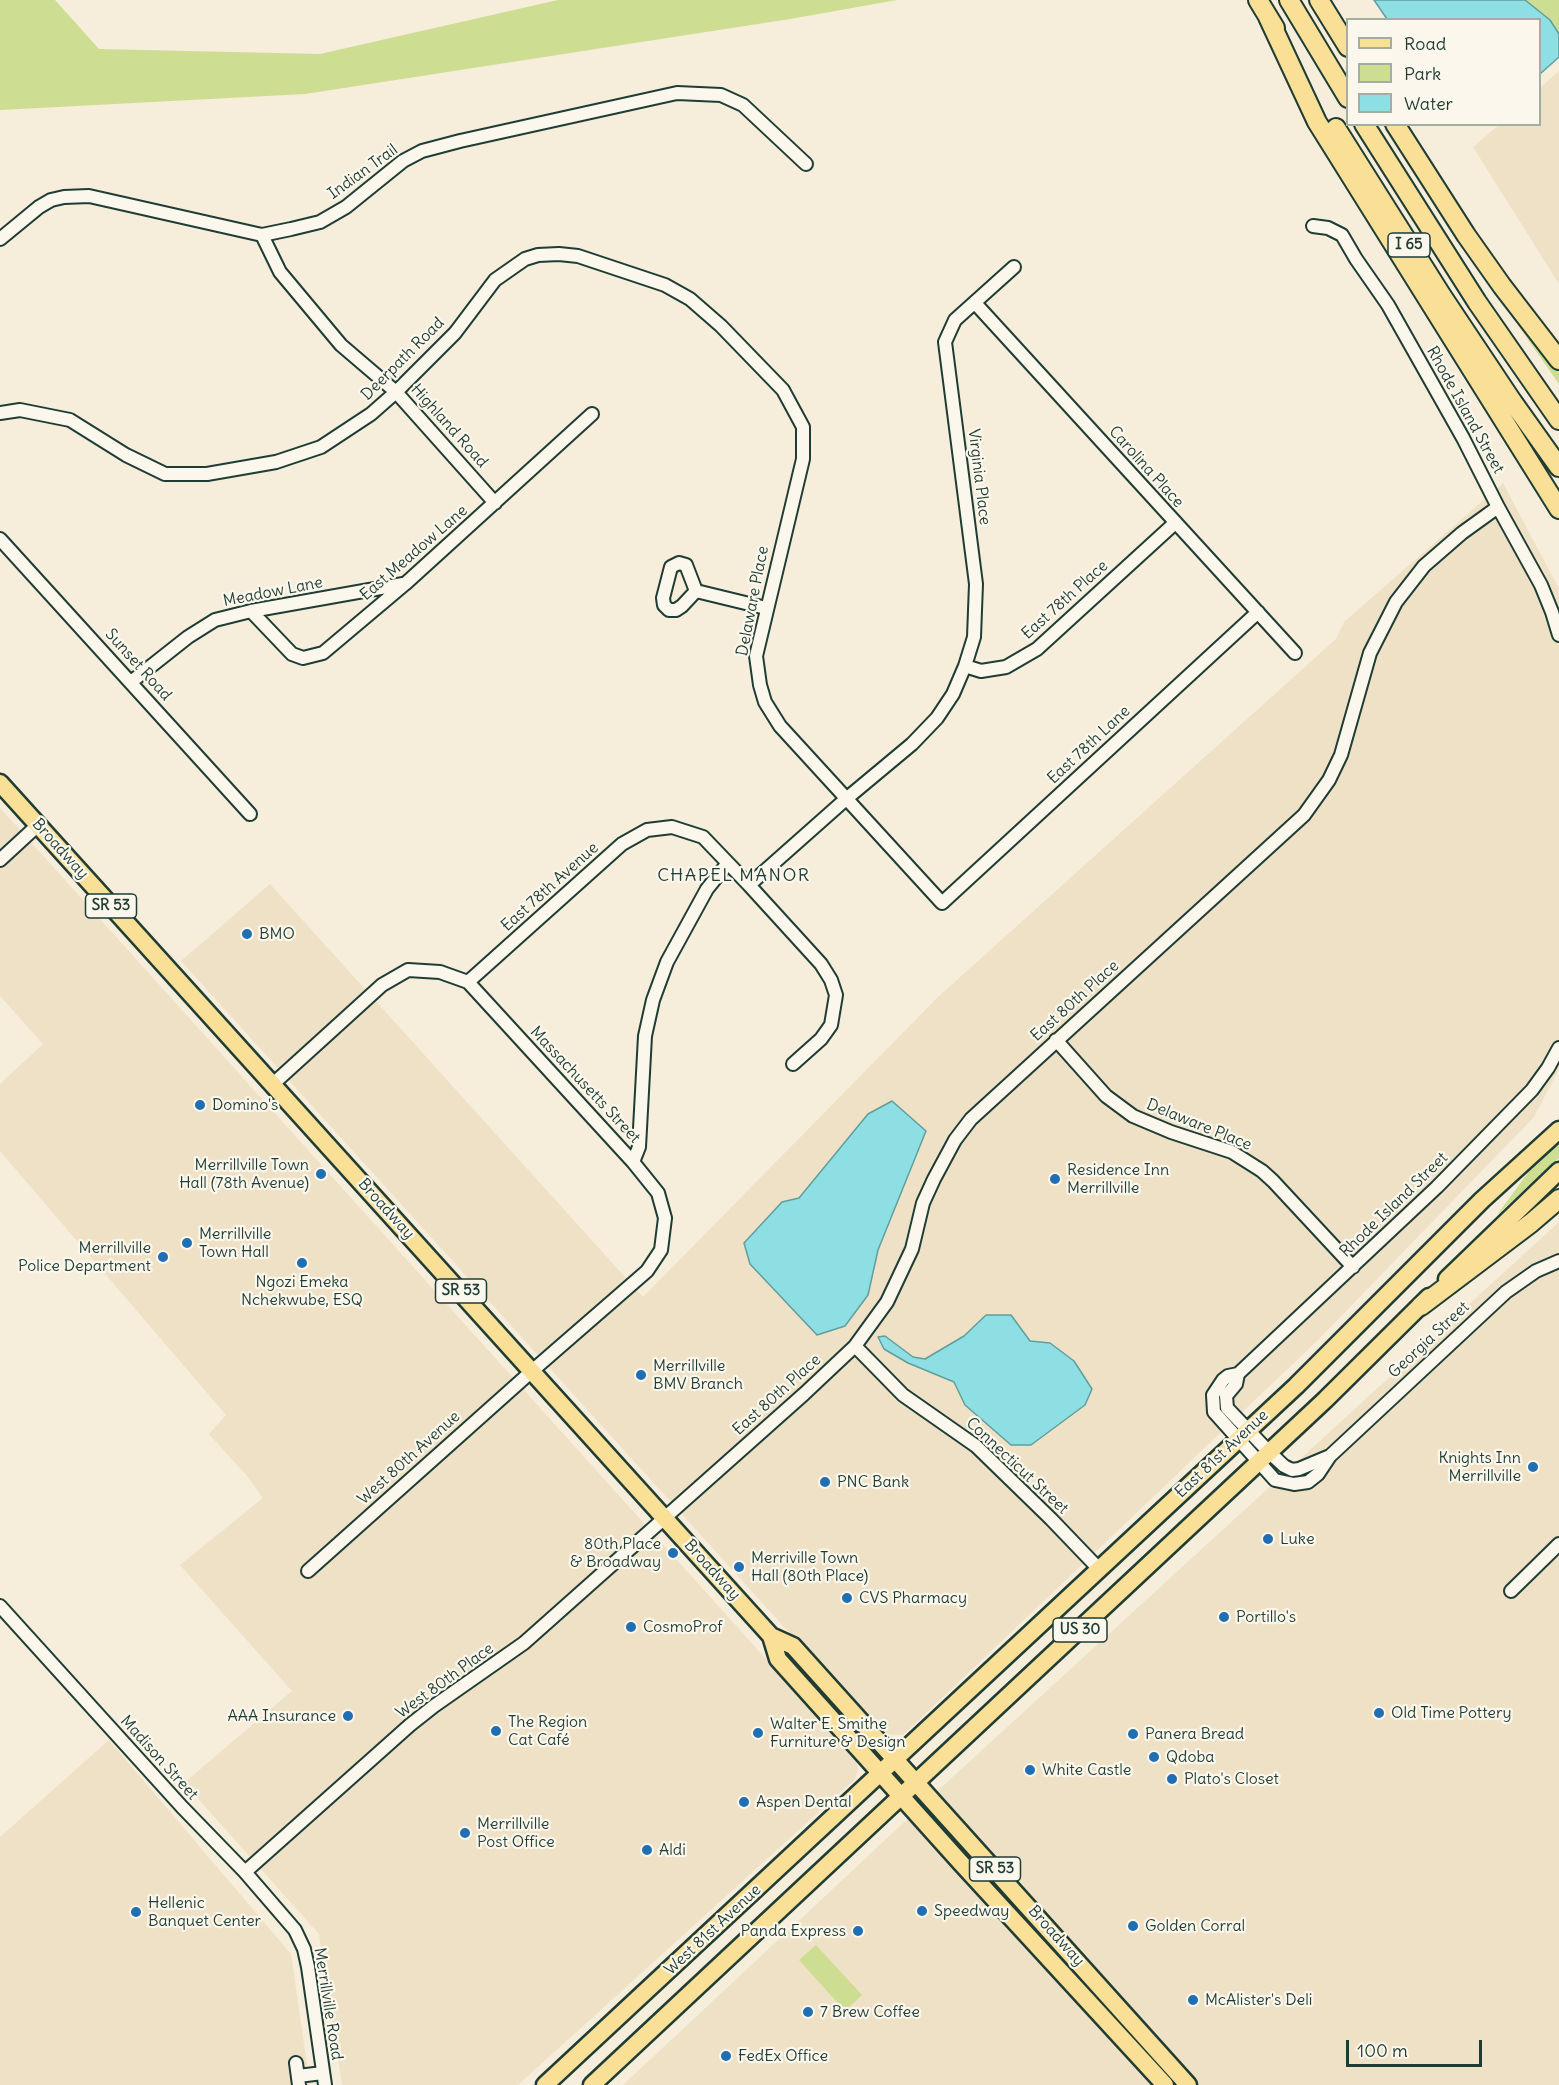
<!DOCTYPE html>
<meta charset="utf-8">
<style>
body{margin:0}
#map{position:relative;width:1559px;height:2085px;overflow:hidden;background:#f6eddb;font-family:Delius,sans-serif}
canvas{display:block}
.legend{position:absolute;left:1346px;top:18px;width:195px;height:108px;box-sizing:border-box;background:#fbf7ec;border:2px solid #a3ada2;margin:0;padding:8px 10px;list-style:none;font-size:18px;color:#1f3d34}
.legend li{display:flex;align-items:center;gap:12px;height:30px}
.legend b{width:30px;border:2px solid #a3ada2}
.scale{position:absolute;left:1346px;top:2040px;width:136px;height:27px;box-sizing:border-box;border:3px solid #1f3d34;border-top:0;padding-left:8px;font-size:18px;line-height:21px;white-space:nowrap;color:#1f3d34;-webkit-text-stroke:4px #fbf7ec;paint-order:stroke}
</style>
<div id="map">
<canvas width="1559" height="2085"></canvas>
<ul class="legend">
<li><b style="height:8px;background:#fadf96"></b>Road</li>
<li><b style="height:16px;background:#cddd91"></b>Park</li>
<li><b style="height:16px;background:#8ddfe4"></b>Water</li>
</ul>
<div class="scale">100 m</div>
</div>
<script>
const ctx = document.querySelector('canvas').getContext('2d');
ctx.lineJoin = 'round';
function fillPath(path, color) {
  ctx.fillStyle = color;
  ctx.fill(path, 'evenodd');
}
function shape(rows) {
  const path = new Path2D();
  for (const r of rows) {
    path.moveTo(r[0], r[1]);
    for (let i = 2; i < r.length; i += 2) path.lineTo(r[i], r[i + 1]);
  }
  return path;
}
function trace(path, color, width, dash) {
  ctx.strokeStyle = color;
  ctx.lineWidth = width;
  ctx.lineCap = dash ? 'butt' : 'round';
  ctx.setLineDash(dash || []);
  ctx.stroke(path);
}
function label(font, color, halo, rows, align = 'center') {
  ctx.font = font + ' Delius,sans-serif';
  ctx.lineWidth = 4.5;
  ctx.setLineDash([]);
  ctx.textBaseline = 'middle';
  ctx.strokeStyle = halo;
  ctx.fillStyle = color;
  for (const [text, x, y, turn = 0] of rows) {
    ctx.save();
    ctx.translate(x, y);
    ctx.rotate((+turn || 0) * Math.PI / 180);
    ctx.textAlign = isNaN(turn) ? turn : align;
    if (halo) ctx.strokeText(text, 0, 0);
    ctx.fillText(text, 0, 0);
    ctx.restore();
  }
}
const built = shape([
 [1559,71,1559,284,1473,147,1499,125,1540,124,1540,88],
 [1503,483,1559,589,1559,1069,1534,1117,1318,1340,903,1735,881,1734,181,961,270,884,643,1297,939,996,1336,639,1344,622],
 [0,808,21,831,0,850],
 [29,840,856,1759,858,1771,855,1779,518,2085,342,2085,319,1934,184,1783,292,1691,180,1565,263,1498,247,1476,209,1434,226,1415,0,1151,0,1084,43,1044,0,996,0,866],
 [1559,1222,1559,2085,623,2085,945,1784],
 [109,1740,291,1954,310,2085,0,2085,0,1837]
]);
const green = shape([
 [0,0,55,0,99,49,320,54,558,0,897,0,790,19,305,94,0,110],
 [1525,0,1559,0,1559,34,1550,20],
 [1498,287,1559,367,1559,384,1494,291],
 [1559,1144,1559,1158,1497,1215,1535,1163],
 [816,1945,862,1995,845,2011,799,1960]
]);
const water = shape([
 [1374,0,1525,0,1550,20,1559,34,1559,57,1540,74,1540,20,1387,19,1374,0],
 [892,1101,926,1131,878,1250,868,1295,845,1326,817,1335,750,1264,744,1243,782,1202,799,1198,868,1114,892,1101],
 [986,1315,1011,1315,1030,1341,1050,1343,1074,1361,1092,1389,1085,1405,1031,1445,1011,1445,965,1405,954,1382,908,1363,884,1349,878,1337,885,1336,913,1357,925,1359,964,1336,986,1315]
]);
const minor = shape([
 [1313,226,1328,228,1342,235,1356,259,1388,305,1463,438,1498,507,1541,585,1552,612,1559,635],
 [262,235,280,272,341,345,396,392,495,503],
 [0,239,39,207,51,200,64,197,89,196,262,235,291,229,320,222,346,207,403,161,422,151,460,141,677,93,721,95,743,105,806,164],
 [975,303,1295,653],
 [0,413,20,410,70,420,126,455,165,474,207,474,276,462,321,447,371,414,396,392,455,333,495,280,525,259,538,255,559,254,578,256,665,285,690,299,721,326,783,390,803,427,803,459,756,656,760,685,765,702,780,726,942,903,1258,612],
 [0,539,250,814],
 [696,591,682,606,676,610,669,610,664,605,663,598,671,567,679,563,686,565,696,591,766,608],
 [251,611,292,654,303,658,323,653,405,584,592,414],
 [965,666,974,637,976,584,945,342,955,320,1014,267],
 [131,682,188,637,215,620,251,611,403,584],
 [0,860,38,825],
 [749,885,846,799,912,744,937,718,953,694,965,666,981,671,1006,667,1037,649,1175,523],
 [1056,1040,1106,1096,1133,1116,1171,1132,1232,1152,1262,1171,1273,1181,1353,1267],
 [1559,1048,1548,1068,1532,1090,1437,1187,1238,1374,1228,1376,1223,1380,1213,1395,1214,1412,1275,1480,1294,1484,1308,1482,1318,1474,1330,1456,1506,1292,1536,1271,1559,1261],
 [273,1084,382,985,408,970,440,972,468,982,622,844,647,830,672,827,703,837,749,885,821,964,831,980,836,995,831,1025,821,1039,793,1064],
 [633,1162,639,1147,645,1036,653,1000,667,962,707,889,728,863],
 [855,1346,903,1395,976,1446,1051,1519,1099,1569],
 [1238,1374,1236,1384,1226,1396,1227,1408,1269,1452,1284,1466,1292,1470,1299,1469,1330,1456],
 [308,1571,532,1371,647,1271,661,1250,665,1218,658,1193,633,1162,468,982],
 [1511,1591,1559,1544],
 [0,1606,182,1807,245,1872,295,1930,304,1949,308,1967,325,2085],
 [245,1872,410,1725,434,1706,524,1643,804,1394,855,1346,887,1302,912,1249,923,1203,934,1179,955,1140,971,1119,1304,815,1329,780,1341,755,1370,653,1396,602,1424,566,1462,533,1498,507],
 [296,2063,299,2085],
 [298,2076,323,2073]
]);
const major = shape([
 [0,783,771,1636,793,1646,1188,2085],
 [1447,1279,1559,1171],
 [771,1636,778,1659,961,1863,1165,2085],
 [545,2085,1296,1386,1482,1200,1559,1130],
 [592,2085,1325,1400,1429,1297]
]);
const highway = shape([
 [1258,0,1275,28],
 [1289,0,1348,98],
 [1319,0,1348,47],
 [1268,17,1317,122,1559,509],
 [1364,124,1477,302,1559,420],
 [1395,124,1466,235,1502,286,1559,360],
 [1336,128,1442,296,1512,401,1559,467],
 [1421,1306,1531,1223,1559,1199]
]);
const markers = [
 [247,934,6,"#1f6fb2"],
 [200,1105,6,"#1f6fb2"],
 [321,1174,6,"#1f6fb2"],
 [1055,1179,6,"#1f6fb2"],
 [187,1243,6,"#1f6fb2"],
 [163,1257,6,"#1f6fb2"],
 [302,1263,6,"#1f6fb2"],
 [641,1375,6,"#1f6fb2"],
 [1533,1467,6,"#1f6fb2"],
 [825,1482,6,"#1f6fb2"],
 [1268,1539,6,"#1f6fb2"],
 [673,1553,6,"#1f6fb2"],
 [739,1567,6,"#1f6fb2"],
 [847,1598,6,"#1f6fb2"],
 [1224,1617,6,"#1f6fb2"],
 [631,1627,6,"#1f6fb2"],
 [1379,1713,6,"#1f6fb2"],
 [348,1716,6,"#1f6fb2"],
 [496,1731,6,"#1f6fb2"],
 [758,1733,6,"#1f6fb2"],
 [1133,1734,6,"#1f6fb2"],
 [1154,1757,6,"#1f6fb2"],
 [1030,1770,6,"#1f6fb2"],
 [1172,1779,6,"#1f6fb2"],
 [744,1802,6,"#1f6fb2"],
 [465,1833,6,"#1f6fb2"],
 [647,1850,6,"#1f6fb2"],
 [922,1911,6,"#1f6fb2"],
 [136,1912,6,"#1f6fb2"],
 [1133,1926,6,"#1f6fb2"],
 [858,1931,6,"#1f6fb2"],
 [1193,2000,6,"#1f6fb2"],
 [808,2012,6,"#1f6fb2"],
 [726,2056,6,"#1f6fb2"]
];
const shields = [
 [1409,245,42],
 [111,906,51],
 [461,1291,51],
 [1080,1630,54],
 [995,1869,51]
];
const shieldNames = [
 ["I 65",1409,245],
 ["SR 53",111,906],
 ["SR 53",461,1291],
 ["US 30",1080,1630],
 ["SR 53",995,1869]
];
const streetNames = [
 ["Indian Trail",363,172,-36],
 ["Deerpath Road",403,359,-45],
 ["Rhode Island Street",1465,410,61],
 ["Highland Road",449,426,48],
 ["Carolina Place",1146,467,48],
 ["Virginia Place",979,477,83],
 ["East Meadow Lane",414,553,-41],
 ["Meadow Lane",273,592,-11],
 ["East 78th Place",1065,600,-42],
 ["Delaware Place",753,601,-79],
 ["Sunset Road",138,665,48],
 ["East 78th Lane",1089,745,-43],
 ["Broadway",60,849,48],
 ["East 78th Avenue",550,887,-42],
 ["East 80th Place",1075,1001,-42],
 ["Massachusetts Street",585,1085,47],
 ["Delaware Place",1199,1125,22],
 ["Rhode Island Street",1394,1205,-44],
 ["Broadway",386,1209,48],
 ["Georgia Street",1429,1340,-43],
 ["East 80th Place",777,1395,-42],
 ["East 81st Avenue",1222,1454,-43],
 ["West 80th Avenue",409,1458,-42],
 ["Connecticut Street",1017,1466,43],
 ["Broadway",712,1570,48],
 ["West 80th Place",445,1681,-36],
 ["Madison Street",159,1758,48],
 ["West 81st Avenue",713,1930,-43],
 ["Broadway",1056,1936,48],
 ["Merrillville Road",328,2004,81]
];
const poiNames = [
 ["BMO",259,934],
 ["Domino's",212,1105],
 ["Merrillville Town",309,1165,"right"],
 ["Hall (78th Avenue)",309,1183,"right"],
 ["Residence Inn",1067,1170],
 ["Merrillville",1067,1188],
 ["Merrillville",199,1234],
 ["Town Hall",199,1252],
 ["Merrillville",151,1248,"right"],
 ["Police Department",151,1266,"right"],
 ["Ngozi Emeka",302,1282,"center"],
 ["Nchekwube, ESQ",302,1300,"center"],
 ["Merrillville",653,1366],
 ["BMV Branch",653,1384],
 ["Knights Inn",1521,1458,"right"],
 ["Merrillville",1521,1476,"right"],
 ["PNC Bank",837,1482],
 ["Luke",1280,1539],
 ["80th Place",661,1544,"right"],
 ["& Broadway",661,1562,"right"],
 ["Merriville Town",751,1558],
 ["Hall (80th Place)",751,1576],
 ["CVS Pharmacy",859,1598],
 ["Portillo's",1236,1617],
 ["CosmoProf",643,1627],
 ["Old Time Pottery",1391,1713],
 ["AAA Insurance",336,1716,"right"],
 ["The Region",508,1722],
 ["Cat Café",508,1740],
 ["Walter E. Smithe",770,1724],
 ["Furniture & Design",770,1742],
 ["Panera Bread",1145,1734],
 ["Qdoba",1166,1757],
 ["White Castle",1042,1770],
 ["Plato's Closet",1184,1779],
 ["Aspen Dental",756,1802],
 ["Merrillville",477,1824],
 ["Post Office",477,1842],
 ["Aldi",659,1850],
 ["Hellenic",148,1903],
 ["Banquet Center",148,1921],
 ["Speedway",934,1911],
 ["Golden Corral",1145,1926],
 ["Panda Express",846,1931,"right"],
 ["McAlister's Deli",1205,2000],
 ["7 Brew Coffee",820,2012],
 ["FedEx Office",738,2056]
];
const neighbourhoodNames = [
 ["CHAPEL MANOR",734,876]
];
fillPath(built, '#efe1c6');
fillPath(green, '#cddd91');
fillPath(water, '#8ddfe4');
trace(water, '#619e9e', 1.5);
trace(minor, '#1f3d34', 16);
trace(major, '#1f3d34', 21);
trace(highway, '#1f3d34', 22);
trace(minor, '#fbf7ec', 12);
trace(major, '#fadf96', 16);
trace(highway, '#fadf96', 18);
for (const [x, y, r, color] of markers) {
  const dot = new Path2D();
  dot.arc(x, y, r, 0, 2 * Math.PI);
  ctx.fillStyle = color;
  ctx.fill(dot);
  trace(dot, '#fbf7ec', 2);
}
for (const [x, y, w] of shields) {
  const box = new Path2D();
  box.roundRect(x - w / 2, y - 12, w, 24, 4.5);
  ctx.fillStyle = '#fbf7ec';
  ctx.fill(box);
  trace(box, '#1f3d34', 1.5);
}
label('bold 15px', '#1f3d34', null, shieldNames);
label('16px', '#1f3d34', '#fbf7ec', streetNames);
label('16px', '#1f3d34', '#fbf7ec', poiNames, 'left');
ctx.letterSpacing = '1.5px';
label('18px', '#1f3d34', '#fbf7ec', neighbourhoodNames);
ctx.letterSpacing = '0px';
</script>
